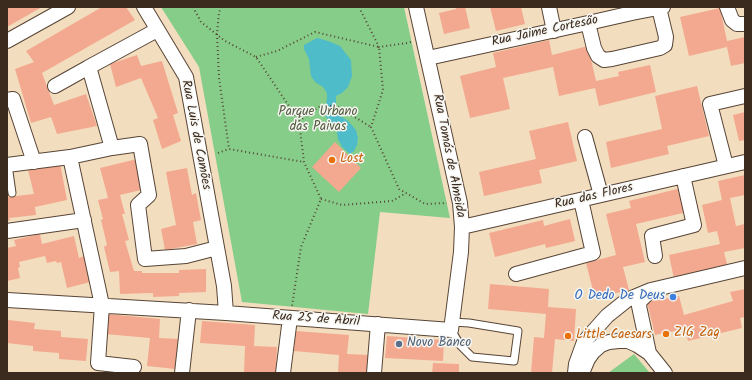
<!DOCTYPE html>
<meta charset="utf-8">
<style>
body{margin:0}
#map{position:relative;width:752px;height:380px;overflow:hidden;background:#f3ddbf;font-family:Kalam,sans-serif}
canvas{display:block}
.frame{position:absolute;inset:0;border:8px solid #3b2a1e;pointer-events:none}
</style>
<div id="map">
<canvas width="752" height="380"></canvas>
<div class="frame"></div>
</div>
<script>
const ctx = document.querySelector('canvas').getContext('2d');
ctx.lineJoin = 'round';
function fillPath(path, color) {
  ctx.fillStyle = color;
  ctx.fill(path, 'evenodd');
}
function shape(rows) {
  const path = new Path2D();
  for (const r of rows) {
    path.moveTo(r[0], r[1]);
    for (let i = 2; i < r.length; i += 2) path.lineTo(r[i], r[i + 1]);
  }
  return path;
}
function trace(path, color, width, dash) {
  ctx.strokeStyle = color;
  ctx.lineWidth = width;
  ctx.lineCap = dash ? 'butt' : 'round';
  ctx.setLineDash(dash || []);
  ctx.stroke(path);
}
function label(font, color, halo, rows, align = 'center') {
  ctx.font = font + ' Kalam,sans-serif';
  ctx.lineWidth = 3;
  ctx.setLineDash([]);
  ctx.textBaseline = 'middle';
  ctx.strokeStyle = halo;
  ctx.fillStyle = color;
  for (const [text, x, y, turn = 0] of rows) {
    ctx.save();
    ctx.translate(x, y);
    ctx.rotate((+turn || 0) * Math.PI / 180);
    ctx.textAlign = isNaN(turn) ? turn : align;
    if (halo) ctx.strokeText(text, 0, 0);
    ctx.fillText(text, 0, 0);
    ctx.restore();
  }
}
const green = shape([
 [161,7,404,7,450,218,380,212,368,314,242,302,199,67],
 [634,354,650,373,608,373]
]);
const water = shape([
 [317,38,328,41,340,46,351,60,352,76,348,87,342,93,336,96,336,113,348,121,356,130,358,138,357,145,354,151,350,154,342,147,338,139,337,132,328,120,324,113,327,99,327,93,323,87,315,82,311,76,309,59,304,49,304,45]
]);
const building = shape([
 [7,7,42,7,7,27],
 [102,7,126,7,135,20,42,73,54,105,86,94,97,126,57,134,51,117,31,123,15,69,34,62,26,51],
 [456,7,465,7,470,28,444,34,439,13,456,9],
 [490,7,521,7,525,24,496,31],
 [720,8,727,41,745,37,745,63,731,66,727,47,689,56,680,17],
 [549,40,552,55,588,46,596,81,619,76,618,72,650,65,656,92,599,106,595,88,559,96,553,67,503,78,510,109,470,118,460,76,496,67,493,53],
 [137,55,141,66,162,61,178,113,173,115,181,141,162,149,153,120,158,118,141,78,116,87,110,64],
 [697,86,709,136,667,146,669,154,611,168,606,142,662,129,655,96],
 [745,112,745,140,739,141,733,115],
 [568,122,577,161,539,170,542,183,484,196,479,172,536,159,529,131],
 [335,142,361,168,339,192,312,167],
 [137,159,145,189,120,195,125,214,122,214,129,240,125,241,134,271,142,271,142,273,179,273,179,270,206,269,206,292,179,293,179,296,153,297,153,293,120,294,119,271,110,272,104,247,107,245,101,220,103,219,98,200,108,198,100,168],
 [60,163,67,200,35,207,36,215,9,218,10,220,7,221,7,197,34,194,28,170],
 [187,168,192,195,196,193,201,220,193,222,197,244,165,250,161,229,176,225,166,172],
 [745,175,745,195,730,198,736,226,745,224,745,248,724,252,728,268,674,279,669,255,720,244,717,231,708,233,702,205,722,200,718,181],
 [681,188,687,212,636,224,645,262,623,267,629,290,595,298,586,263,616,255,606,214,631,208,629,201],
 [570,219,575,241,546,248,545,244,495,257,489,233,543,220,544,226],
 [40,234,42,244,74,236,79,258,84,256,90,282,67,288,61,262,57,263,56,261,47,263,45,256,19,262,20,267,18,268,20,278,7,281,7,248,16,246,14,240],
 [490,284,549,289,548,307,576,309,574,341,555,339,552,373,531,373,534,337,544,338,546,314,488,309],
 [745,289,745,317,740,318,742,328,688,341,685,329,655,335,647,302,679,296,684,315,733,301,730,292],
 [107,314,160,319,159,338,178,339,175,369,147,366,150,338,105,334],
 [8,320,35,323,34,329,61,331,61,337,88,339,86,361,59,359,59,353,33,351,33,346,7,343,7,323],
 [202,321,255,325,254,346,277,347,276,373,244,373,245,346,200,343],
 [296,331,349,335,347,354,369,355,368,373,338,373,339,355,294,351],
 [387,336,444,340,443,361,385,358],
 [433,363,459,364,459,373,432,373]
]);
const path = shape([
 [193,7,201,22,225,41,256,57,299,121,304,162,321,199,301,247,292,306],
 [222,7,219,12,217,34,219,78,229,149,304,162],
 [359,7,379,47,407,43,411,42],
 [256,57,277,51,315,32,379,47,383,90,371,127,399,189,425,204,447,203],
 [299,121,322,105,338,107,371,127],
 [218,153,229,149],
 [321,199,342,205,392,201,406,193]
]);
const lane = shape([
 [8,165,12,193],
 [451,330,461,346,472,357,514,361,518,331,469,323,452,322]
]);
const street = shape([
 [144,7,186,77,224,286,226,313],
 [549,7,554,31],
 [727,7,732,20,737,24,745,24],
 [588,23,594,48,598,56,604,60,612,59,660,48,665,45,666,37,659,8],
 [7,41,68,7],
 [428,58,588,23,632,13,663,7],
 [55,86,89,67],
 [7,100,13,99,34,162],
 [585,137,601,195],
 [112,148,140,144,149,195,138,205,145,259,186,256,217,248],
 [70,157,102,305,98,363,134,367],
 [7,165,70,157,112,148,89,67,157,30],
 [726,166,710,104,745,96],
 [462,227,745,162],
 [7,231,84,220],
 [655,256,652,236,694,225,683,176],
 [516,274,593,253,581,200],
 [7,300,226,313,451,330,461,252,462,227,460,203,416,7],
 [649,353,639,306,640,301,650,291],
 [182,373,189,310],
 [283,373,290,318],
 [374,373,378,324],
 [575,373,576,364,584,342,607,316,627,300,651,290,745,268],
 [582,373,588,359,593,352,601,345,609,342,619,341,628,341,637,345,649,353,665,373]
]);
const markers = [
 [332,160,4,"#e8710a"],
 [673,297,4,"#3f7fe0"],
 [666,334,4,"#e8710a"],
 [568,336,4,"#e8710a"],
 [399,344,4,"#5c6f8a"]
];
const streetNames = [
 ["Rua Jaime Cortesão",545,32,-12],
 ["Rua Luis de Camões",195,135,79],
 ["Rua Tomás de Almeida",448,156,79],
 ["Rua das Flores",594,197,-13],
 ["Rua 25 de Abril",316,320,4]
];
const parkNames = [
 ["Parque Urbano",318,113],
 ["das Paivas",318,128]
];
const foodNames = [
 ["Lost",340,160],
 ["ZIG Zag",674,334],
 ["Little Caesars",576,336]
];
const shopNames = [
 ["O Dedo De Deus",665,297]
];
const serviceNames = [
 ["Novo Banco",407,344]
];
fillPath(green, '#85cd88');
fillPath(water, '#4fbcc9');
fillPath(building, '#f3a98f');
trace(lane, '#574536', 9);
trace(street, '#574536', 16);
trace(path, '#574536', 2, [1, 3]);
trace(lane, '#fff', 7);
trace(street, '#fff', 14);
for (const [x, y, r, color] of markers) {
  const dot = new Path2D();
  dot.arc(x, y, r, 0, 2 * Math.PI);
  ctx.fillStyle = color;
  ctx.fill(dot);
  trace(dot, '#f6f6f2', 1.5);
}
label('13px', '#3b2a1e', '#f6f6f2', streetNames);
label('13px', '#515b3e', '#f6f6f2', parkNames);
label('13px', '#c56008', '#f6f6f2', foodNames, 'left');
label('13px', '#366cbe', '#f6f6f2', shopNames, 'right');
label('13px', '#4e5e75', '#f6f6f2', serviceNames, 'left');
</script>
